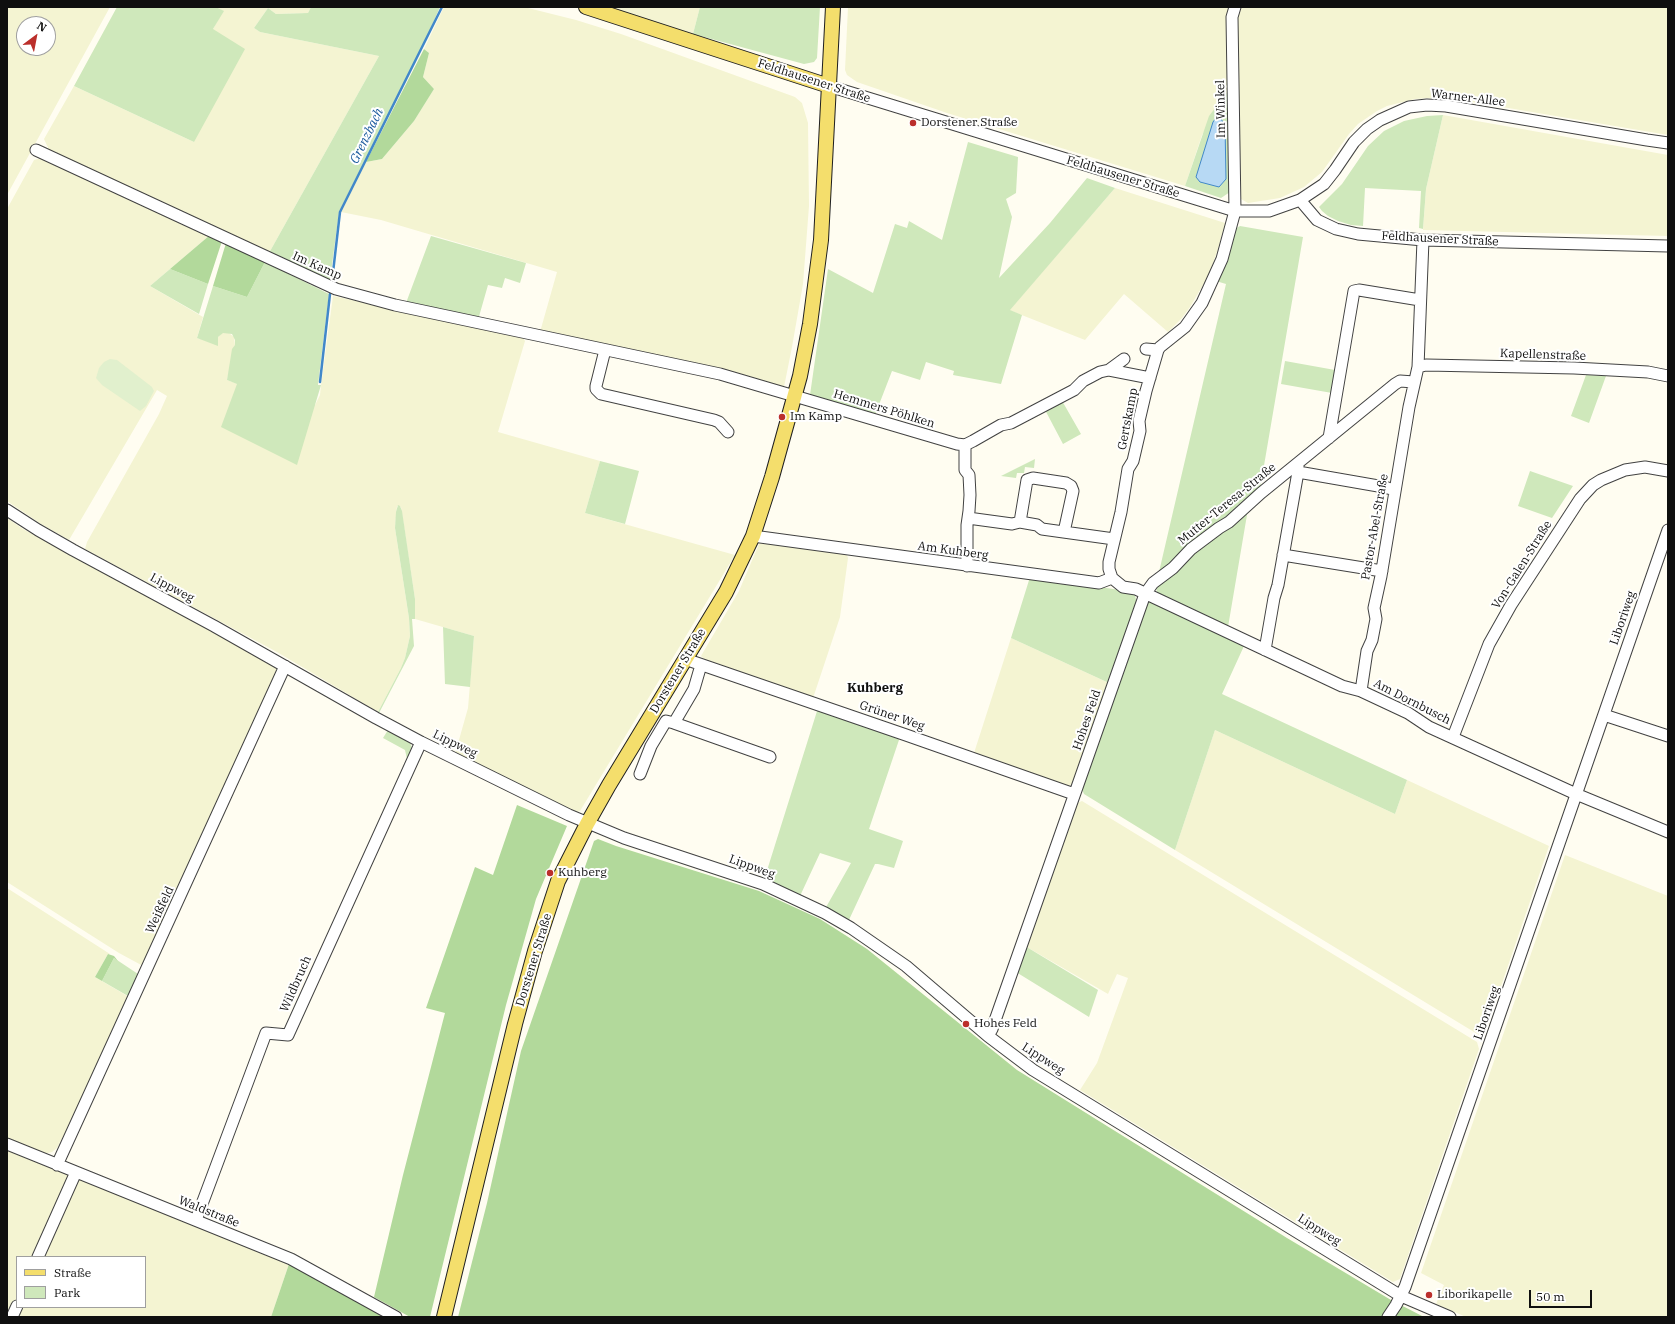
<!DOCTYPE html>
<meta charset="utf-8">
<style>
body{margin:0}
#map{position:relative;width:1675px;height:1324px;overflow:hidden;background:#fffdf1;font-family:"IBM Plex Serif",serif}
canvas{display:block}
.frame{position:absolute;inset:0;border:8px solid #0f0f0f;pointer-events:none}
.legend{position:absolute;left:16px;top:1256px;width:130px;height:52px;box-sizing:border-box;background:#fff;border:1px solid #9f9f9f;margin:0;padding:5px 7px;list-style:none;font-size:12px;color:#0f0f0f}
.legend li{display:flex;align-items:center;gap:8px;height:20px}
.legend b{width:20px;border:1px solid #9f9f9f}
.north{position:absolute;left:16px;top:16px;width:40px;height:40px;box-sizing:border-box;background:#fff;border:1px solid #9f9f9f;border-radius:50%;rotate:32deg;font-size:11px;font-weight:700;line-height:16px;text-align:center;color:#0f0f0f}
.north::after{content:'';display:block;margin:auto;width:14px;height:18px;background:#bb2f2b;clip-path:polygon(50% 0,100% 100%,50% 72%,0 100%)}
.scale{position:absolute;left:1529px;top:1290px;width:63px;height:18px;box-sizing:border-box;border:2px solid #0f0f0f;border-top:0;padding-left:5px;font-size:12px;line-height:14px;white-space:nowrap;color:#0f0f0f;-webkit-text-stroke:3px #fff;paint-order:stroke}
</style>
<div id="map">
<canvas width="1675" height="1324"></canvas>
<div class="frame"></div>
<ul class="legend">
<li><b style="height:5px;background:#f4de6c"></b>Straße</li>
<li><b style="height:11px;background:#cfe8bb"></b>Park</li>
</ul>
<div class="north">N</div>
<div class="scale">50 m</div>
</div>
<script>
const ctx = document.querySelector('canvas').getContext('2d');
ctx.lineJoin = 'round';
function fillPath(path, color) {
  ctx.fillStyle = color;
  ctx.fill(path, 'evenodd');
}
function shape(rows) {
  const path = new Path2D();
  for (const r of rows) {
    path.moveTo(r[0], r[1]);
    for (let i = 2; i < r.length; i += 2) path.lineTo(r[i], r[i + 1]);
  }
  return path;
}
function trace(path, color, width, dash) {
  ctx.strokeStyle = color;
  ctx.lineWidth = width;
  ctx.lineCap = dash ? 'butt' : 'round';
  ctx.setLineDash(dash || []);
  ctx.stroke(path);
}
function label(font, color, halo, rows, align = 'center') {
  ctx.font = font + ' "IBM Plex Serif",serif';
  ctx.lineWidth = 4;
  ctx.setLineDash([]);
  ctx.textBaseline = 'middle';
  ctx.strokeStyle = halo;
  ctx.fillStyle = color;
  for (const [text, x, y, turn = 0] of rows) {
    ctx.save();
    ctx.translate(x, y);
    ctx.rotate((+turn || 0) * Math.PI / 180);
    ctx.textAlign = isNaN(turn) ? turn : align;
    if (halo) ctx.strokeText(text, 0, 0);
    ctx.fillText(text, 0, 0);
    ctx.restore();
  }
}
const farmland = shape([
 [7,7,110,7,7,195],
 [24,24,48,24,48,48,24,48],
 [216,7,311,7,308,13,276,14,268,8,254,28,260,32,379,56,269,253,50,152,44,139,74,86,194,142,213,29,223,11],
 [444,7,524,7,576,20,621,34,795,97,802,103,808,123,809,206,803,284,792,347,784,387,780,389,540,332,557,272,381,220,341,212,366,162,382,159,414,121,434,89,423,77,429,53,424,49],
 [606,7,700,7,693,34],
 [848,7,1230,7,1230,89,1202,135,1185,186,947,113,857,82,847,75,845,70],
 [1240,7,1668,7,1668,135,1443,97,1415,99,1387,106,1377,111,1358,124,1349,134,1322,172,1304,187,1280,198,1248,203,1241,199,1237,16],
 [1443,115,1668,155,1668,236,1423,230,1426,189],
 [44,157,210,235,150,286,203,317,197,338,217,343,218,337,222,333,229,333,234,337,235,345,227,380,238,384,222,427,315,405,320,395,321,385,333,296,522,336,525,341,498,432,600,461,585,513,735,555,580,811,574,813,455,754,468,708,474,636,415,619,415,599,401,507,397,506,395,528,409,618,410,636,405,658,401,668,378,712,277,652,85,549,87,542,159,414,167,396,157,390,69,540,41,524,7,501,7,209,34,160],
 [1115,188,1225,223,1219,246,1209,275,1190,307,1182,318,1168,332,1124,294,1085,340,1009,310],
 [7,518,23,529,279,667,143,966,119,953,7,882],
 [763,542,840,553,847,555,848,558,840,617,813,698,705,660,701,656,739,591,759,544],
 [1011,638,1109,683,1074,783,1068,786,974,753],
 [1215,730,1395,814,1407,780,1549,846,1485,1033,1479,1035,1175,850],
 [1082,801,1477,1042,1479,1049,1400,1279,1393,1282,1080,1090,1097,1063,1128,978,1117,974,1108,994,1025,946,1075,804],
 [1565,855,1668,896,1668,1317,1466,1317,1436,1304,1444,1285,1421,1273],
 [7,888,110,954,108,954,95,977,129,997,67,1129,57,1148,52,1152,48,1153,42,1153,7,1140],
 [7,1149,289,1264,271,1317,7,1317],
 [17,1257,145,1257,145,1307,17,1307]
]);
const green = shape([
 [117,7,216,7,224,11,213,29,245,49,194,142,74,86],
 [311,7,440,7,422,48,339,212,330,280,269,253,379,56,260,32,254,28,268,8,276,14,308,13],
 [700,7,820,7,817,58,814,62,804,64,693,34],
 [1230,89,1230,192,1221,198,1185,186,1209,116],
 [1443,115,1426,189,1423,229,1419,228,1421,191,1365,188,1363,226,1351,225,1338,221,1328,216,1322,211,1319,207,1342,184,1368,146,1384,131,1404,121,1427,116],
 [968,142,1018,157,1016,193,1006,199,1012,217,999,278,1050,223,1087,178,1115,188,1010,310,1022,315,1001,384,953,375,954,371,926,362,920,380,892,371,875,415,810,395,828,269,873,293,895,224,907,228,909,221,942,240],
 [1240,226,1303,237,1260,489,1159,572,1226,284,1216,281,1235,229],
 [431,236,526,263,520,283,505,278,502,288,488,285,478,320,406,303],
 [265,262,329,294,318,385,321,385,297,465,221,427,237,384,227,380,232,349,235,345,235,340,232,334,223,333,218,337,218,346,197,338,213,286,247,297],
 [170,269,208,284,199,314,150,286],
 [1285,361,1335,370,1332,393,1281,384],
 [1586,375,1606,376,1589,423,1571,416],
 [1061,399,1081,434,1063,444,1044,408],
 [1035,459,1034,468,1025,467,1024,473,1017,473,1016,478,1001,476],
 [600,461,639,471,625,524,585,513],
 [1530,471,1573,486,1552,518,1518,506],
 [398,505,400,506,402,511,415,599,415,619,412,619,414,646,379,713,378,712,401,668,405,658,410,636,409,618,395,528,396,512],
 [1248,509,1228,627,1157,593,1156,585],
 [1030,577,1134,592,1137,603,1109,683,1011,638],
 [1150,602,1244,646,1222,694,1407,780,1395,814,1215,730,1175,850,1084,794,1081,787,1145,603],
 [443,627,474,636,470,687,445,684],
 [818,708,900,737,869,829,903,841,894,868,878,864,875,864,848,922,825,909,851,863,820,853,800,896,764,880],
 [388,730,410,742,412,748,407,759,405,750,383,738],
 [1025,946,1098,990,1089,1017,1016,972],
 [114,958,138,974,128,996,102,981]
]);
const forest = shape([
 [424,49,429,53,423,77,434,89,414,121,382,159,366,162],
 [210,235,222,241,208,284,170,269],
 [226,243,265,262,247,297,213,286],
 [517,805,567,826,536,899,506,1005,430,1317,410,1317,374,1297,403,1175,445,1013,426,1008,475,867,493,875],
 [598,839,616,846,759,891,820,919,867,949,1017,1070,1287,1238,1391,1300,1424,1317,458,1317,487,1203,521,1051,594,841],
 [108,954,114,956,118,961,114,958,102,981,95,977],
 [289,1264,370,1309,383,1317,271,1317]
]);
const pitch = shape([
 [110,359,117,360,152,387,154,391,146,406,140,411,102,385,96,378,99,368,104,362]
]);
const water = shape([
 [1216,118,1221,119,1225,125,1226,179,1219,187,1200,182,1196,177,1213,122,1216,118]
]);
const stream = shape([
 [332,281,340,212,442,7],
 [320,382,330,294]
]);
const minor = shape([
 [829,86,1235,211,1269,211,1300,200,1324,184,1335,170,1354,142,1367,129,1380,120,1409,107,1427,105,1446,106,1647,140,1668,143],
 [36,150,336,289,395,305,720,374,957,444,965,445,973,441,1001,425,1011,423,1074,390,1083,381,1100,372,1109,370,1124,359],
 [1300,200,1317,220,1336,229,1358,234,1423,240,1668,246],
 [1146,349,1158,350],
 [605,350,596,386,596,389,601,394,714,420,719,422,728,432],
 [1418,367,1426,365,1574,368,1648,372,1668,376],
 [1109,370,1150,378],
 [1329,438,1354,291,1359,290,1420,300],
 [965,445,965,470,969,475,970,495,969,511,967,525,967,566],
 [1298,472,1384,487,1395,490],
 [7,510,38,530,73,550,214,626,376,718,421,742,569,815,624,838,763,884,825,913,851,928,906,966,988,1036,1033,1070,1401,1296,1450,1317],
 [968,518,1012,524,1020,522,1037,525,1042,529,1114,539],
 [1020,522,1027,480,1033,478,1066,483,1071,486,1073,491,1064,532],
 [753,536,1099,583,1112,578,1123,587,1136,589,1342,686,1361,691,1408,713,1429,727,1576,794,1668,832],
 [1283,555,1382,571],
 [1112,578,1109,569,1109,562,1121,512,1128,469,1133,461,1140,431,1139,421,1146,391,1158,350,1160,347,1185,327,1202,303,1222,259,1235,211,1232,17,1235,7],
 [1265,650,1274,598,1278,585,1298,472,1298,463],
 [685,659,906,735,1074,794],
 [1361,691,1367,651,1372,640,1376,619,1374,608,1381,576,1409,407,1418,367,1423,240],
 [1604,715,1668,736],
 [674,723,770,757],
 [1453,737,1489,644,1511,605,1580,499,1593,485,1601,480,1625,470,1645,467,1668,471],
 [640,774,651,746,666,721,674,723,694,689,701,665],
 [988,1036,992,1029,1145,594,1153,583,1173,568,1191,549,1219,528,1229,522,1261,493,1395,384,1400,381,1414,382],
 [7,1144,291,1259,396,1317],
 [57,1165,285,666],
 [196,1220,266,1033,288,1035,421,742],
 [38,1257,76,1172],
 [12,1317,17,1306],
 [1388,1317,1396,1305,1405,1287,1668,530]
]);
const major = shape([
 [586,7,829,86],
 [444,1317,515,1024,535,951,558,881,587,824,609,785,726,592,753,536,772,477,800,376,810,324,821,240,833,7]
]);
const markers = [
 [913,123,4,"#bb2f2b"],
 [782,417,4,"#bb2f2b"],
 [550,873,4,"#bb2f2b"],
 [966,1024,4,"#bb2f2b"],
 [1429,1295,4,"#bb2f2b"]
];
const streetNames = [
 ["Feldhausener Straße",814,81,18],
 ["Warner-Allee",1468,98,7],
 ["Im Winkel",1221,109,-91],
 ["Feldhausener Straße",1123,177,17],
 ["Feldhausener Straße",1440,239,3],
 ["Im Kamp",317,266,24],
 ["Kapellenstraße",1543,355,2],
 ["Hemmers Pöhlken",884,409,17],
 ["Gertskamp",1128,419,-79],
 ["Mutter-Teresa-Straße",1227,504,-39],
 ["Pastor-Abel-Straße",1375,527,-80],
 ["Am Kuhberg",953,551,8],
 ["Von-Galen-Straße",1522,565,-58],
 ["Lippweg",172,588,28],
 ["Liboriweg",1623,618,-71],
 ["Dorstener Straße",678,671,-59],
 ["Am Dornbusch",1412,702,27],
 ["Grüner Weg",892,716,19],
 ["Hohes Feld",1087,720,-71],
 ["Lippweg",455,744,26],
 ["Lippweg",752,867,20],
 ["Weißfeld",160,910,-65],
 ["Dorstener Straße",534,960,-73],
 ["Wildbruch",296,984,-66],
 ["Liboriweg",1487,1013,-71],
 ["Lippweg",1043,1059,33],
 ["Waldstraße",209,1212,22],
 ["Lippweg",1319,1230,32]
];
const poiNames = [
 ["Dorstener Straße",921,123],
 ["Im Kamp",790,417],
 ["Kuhberg",558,873],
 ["Hohes Feld",974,1024],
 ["Liborikapelle",1437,1295]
];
const waterNames = [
 ["Grenzbach",367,136,-64]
];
const neighbourhoodNames = [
 ["Kuhberg",875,688]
];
fillPath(farmland, '#f4f4d2');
fillPath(green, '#cfe8bb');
fillPath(forest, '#b2d99b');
fillPath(pitch, '#e1f0cd');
fillPath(water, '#b7d9f4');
trace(water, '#4188c9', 1);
trace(stream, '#4188c9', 2.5);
trace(minor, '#424242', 13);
trace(major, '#202020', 16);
trace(minor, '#fff', 11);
trace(major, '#f4de6c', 14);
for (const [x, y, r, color] of markers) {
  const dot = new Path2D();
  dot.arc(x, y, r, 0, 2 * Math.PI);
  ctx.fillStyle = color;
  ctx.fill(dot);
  trace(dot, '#fff', 1.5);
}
label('12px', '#0f0f0f', '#fff', streetNames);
label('12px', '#0f0f0f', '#fff', poiNames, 'left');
label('italic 13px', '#1b5a9d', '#fff', waterNames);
label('bold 13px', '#0f0f0f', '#fff', neighbourhoodNames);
</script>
